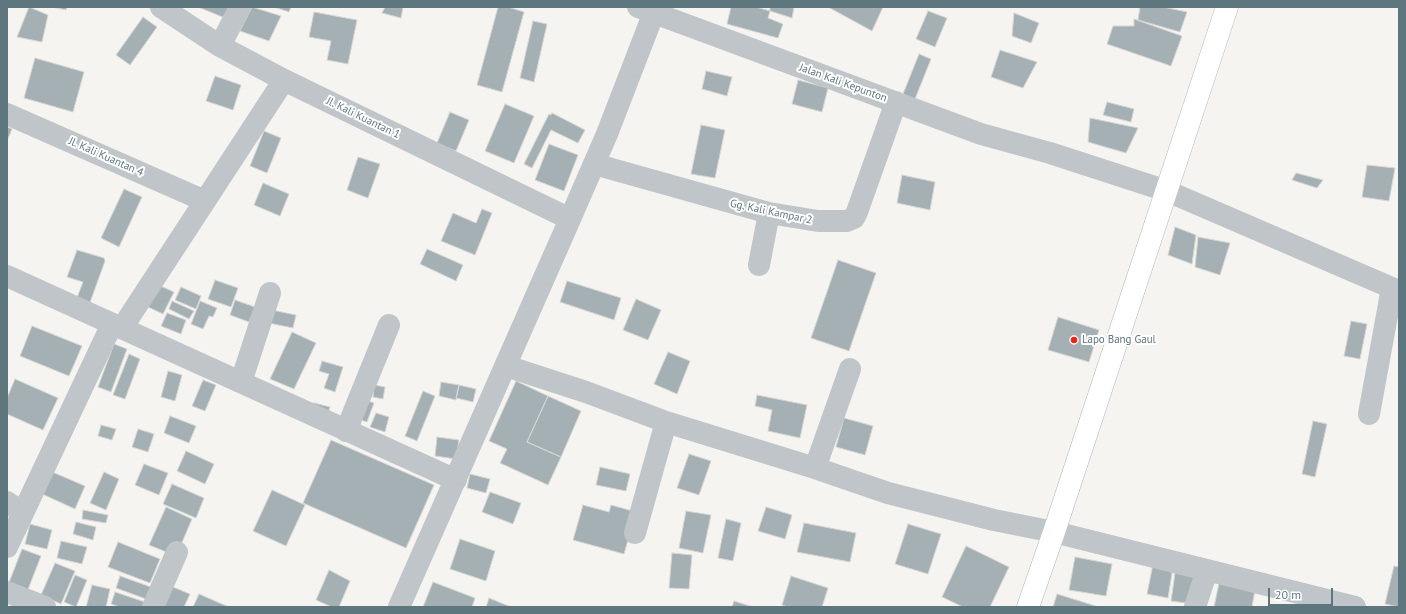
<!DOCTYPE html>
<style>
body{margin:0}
#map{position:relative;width:1406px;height:614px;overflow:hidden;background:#f5f4f0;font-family:"PT Sans",sans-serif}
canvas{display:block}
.frame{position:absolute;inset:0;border:8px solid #5e767e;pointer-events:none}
.scale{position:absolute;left:1268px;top:588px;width:65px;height:18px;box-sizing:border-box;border:2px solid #5e767e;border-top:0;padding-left:5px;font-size:12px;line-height:14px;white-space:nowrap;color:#5e767e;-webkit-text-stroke:3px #fff;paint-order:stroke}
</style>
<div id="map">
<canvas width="1406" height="614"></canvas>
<div class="frame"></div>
<div class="scale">20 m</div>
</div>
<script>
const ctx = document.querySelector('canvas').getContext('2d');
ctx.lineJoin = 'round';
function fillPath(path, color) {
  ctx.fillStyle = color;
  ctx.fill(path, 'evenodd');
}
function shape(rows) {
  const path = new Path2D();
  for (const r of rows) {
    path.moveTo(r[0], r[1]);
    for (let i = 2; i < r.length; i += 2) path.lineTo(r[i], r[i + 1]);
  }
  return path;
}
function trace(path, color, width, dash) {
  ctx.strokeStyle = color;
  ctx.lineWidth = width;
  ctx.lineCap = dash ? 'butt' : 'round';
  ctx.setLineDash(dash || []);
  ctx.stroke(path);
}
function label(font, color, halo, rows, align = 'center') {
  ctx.font = font + ' "PT Sans",sans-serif';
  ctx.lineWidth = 4;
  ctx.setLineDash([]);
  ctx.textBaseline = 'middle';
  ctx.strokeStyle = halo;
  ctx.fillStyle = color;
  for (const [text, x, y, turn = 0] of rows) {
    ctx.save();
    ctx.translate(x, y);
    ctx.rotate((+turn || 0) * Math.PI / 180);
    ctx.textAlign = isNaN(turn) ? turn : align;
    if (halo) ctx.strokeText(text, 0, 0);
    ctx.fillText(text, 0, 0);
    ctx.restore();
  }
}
const building = shape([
 [29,7,48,15,42,42,17,37,29,7],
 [52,7,67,7,66,10,52,7],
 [198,7,229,7,225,18,198,7],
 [252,7,281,16,269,41,240,31,252,7],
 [274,7,291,7,289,12,274,7],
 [385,7,403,7,401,18,382,13,385,7],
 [498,7,508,7,524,12,502,92,477,85,498,7],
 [731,7,756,7,770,11,768,18,783,24,778,38,727,24,731,7],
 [770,7,794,7,792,18,770,11,770,7],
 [828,7,883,7,872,31,828,7],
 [1140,7,1163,7,1187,12,1180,32,1138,20,1140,7],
 [928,11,947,18,935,47,916,39,928,11],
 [314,12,357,20,348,64,327,60,331,41,309,37,314,12],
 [1014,13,1039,23,1031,43,1012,36,1014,13],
 [143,17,157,27,130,65,116,55,143,17],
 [1134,19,1182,36,1171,66,1107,44,1113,26,1134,26,1134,19],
 [533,21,547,24,534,82,520,78,533,21],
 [1000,50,1037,62,1023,88,991,77,1000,50],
 [919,54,931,59,915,99,903,94,919,54],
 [35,58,84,72,73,112,24,98,35,58],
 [706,71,732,77,727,96,702,89,706,71],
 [215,76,241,85,233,110,206,101,215,76],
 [798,80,828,88,822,112,792,104,798,80],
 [1107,102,1134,109,1131,122,1103,115,1107,102],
 [505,104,534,116,514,163,485,151,505,104],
 [450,112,469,120,456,151,437,143,450,112],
 [552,113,585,130,578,143,551,130,532,168,524,164,549,114,551,115,552,113],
 [1090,118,1138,128,1126,153,1088,142,1090,118],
 [701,125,725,130,715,178,691,174,701,125],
 [7,127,12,129,7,141,7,127],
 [264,131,281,138,267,173,250,166,264,131],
 [549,144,578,155,564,191,535,180,549,144],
 [358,157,380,164,368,198,347,190,358,157],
 [1367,165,1395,168,1389,201,1362,197,1367,165],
 [1296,173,1323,180,1317,188,1292,180,1296,173],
 [902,175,935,182,930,210,897,203,902,175],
 [263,183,289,194,280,216,254,205,263,183],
 [124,189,142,197,119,247,101,238,124,189],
 [482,209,492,213,475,255,441,241,453,213,476,223,482,209],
 [1175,227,1196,235,1192,264,1168,255,1175,227],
 [1198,237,1230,243,1220,275,1195,267,1198,237],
 [427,249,463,265,456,281,420,264,427,249],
 [77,250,104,258,105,261,88,308,75,303,83,282,67,277,77,250],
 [838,260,876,273,849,351,811,338,838,260],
 [215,280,238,288,231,307,208,299,215,280],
 [567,281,621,298,614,320,560,302,567,281],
 [156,284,174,292,163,314,146,306,156,284],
 [181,287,201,296,196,309,175,300,181,287],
 [636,299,661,310,648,340,623,330,636,299],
 [235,300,255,307,249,322,230,315,235,300],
 [172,301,194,311,189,319,169,309,172,301],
 [200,301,217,308,213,317,209,316,203,329,191,324,200,301],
 [267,309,296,315,293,328,264,322,267,309],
 [167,313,186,320,181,334,161,326,167,313],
 [1058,317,1099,330,1089,362,1048,350,1058,317],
 [1351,321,1367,324,1360,359,1344,356,1351,321],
 [32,326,82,346,69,376,20,356,32,326],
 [292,332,316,343,294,389,270,379,292,332],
 [114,344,127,349,111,392,98,387,114,344],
 [668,352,690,361,677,394,654,384,668,352],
 [129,354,140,359,125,399,113,395,129,354],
 [322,361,343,367,335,392,324,388,329,374,319,371,322,361],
 [168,371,182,375,175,401,161,397,168,371],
 [15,379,58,398,43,430,7,414,7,398,15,379],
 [203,380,216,385,205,411,192,406,203,380],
 [516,381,548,396,527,442,561,457,548,485,500,463,507,449,489,441,516,381],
 [441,382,459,385,456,400,439,396,441,382],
 [374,385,385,387,383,399,373,397,374,385],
 [459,385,476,389,473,402,456,398,459,385],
 [423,391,435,396,417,441,405,436,423,391],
 [757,395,807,405,800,438,768,431,772,410,755,406,757,395],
 [548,396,581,411,561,457,527,442,548,396],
 [365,400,374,403,367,422,358,419,365,400],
 [314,403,330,407,328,413,313,409,314,403],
 [376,413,389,417,385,432,370,427,376,413],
 [170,416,196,426,189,443,164,433,170,416],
 [844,418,873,426,865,455,836,447,844,418],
 [1313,421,1327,424,1315,477,1302,474,1313,421],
 [101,425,116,429,112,440,98,436,101,425],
 [138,429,154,434,148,452,132,447,138,429],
 [437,437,459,440,456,459,435,456,437,437],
 [331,440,434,485,406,548,303,503,331,440],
 [186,451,214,464,205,484,177,471,186,451],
 [689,454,711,461,699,495,677,488,689,454],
 [144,464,168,473,159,495,135,485,144,464],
 [600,467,630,474,626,491,596,485,600,467],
 [50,471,85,486,75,509,40,493,50,471],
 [104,472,119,479,106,510,90,503,104,472],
 [470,474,490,479,486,493,467,488,470,474],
 [172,484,204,498,196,518,163,504,172,484],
 [272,490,305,505,286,546,253,531,272,490],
 [490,492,521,503,513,524,482,512,490,492],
 [583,505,609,512,611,505,636,512,624,554,573,540,583,505],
 [166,507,192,519,180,547,171,554,149,545,166,507],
 [766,507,792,515,785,539,758,531,766,507],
 [83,510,108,515,106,523,82,519,83,510],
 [686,511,711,515,703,553,679,548,686,511],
 [726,519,741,523,733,561,718,558,726,519],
 [76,522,96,527,93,540,73,534,76,522],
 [804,523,856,533,850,562,797,552,804,523],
 [30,524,52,530,47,549,25,544,30,524],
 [908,524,941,534,928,574,895,564,908,524],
 [460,539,495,551,486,581,450,569,460,539],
 [61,541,87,547,82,564,57,558,61,541],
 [118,542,160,559,150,583,108,567,118,542],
 [966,546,1009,567,990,607,963,607,942,597,966,546],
 [22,549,41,556,27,592,8,585,22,549],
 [672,553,692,555,689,589,669,588,672,553],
 [1075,557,1112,564,1106,596,1069,590,1075,557],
 [55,563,75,571,61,604,41,595,55,563],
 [1153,564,1173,567,1168,598,1147,594,1153,564],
 [1394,566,1399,567,1399,607,1385,604,1394,566],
 [329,570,350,581,339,607,332,607,316,600,329,570],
 [1175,573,1198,577,1193,604,1171,601,1175,573],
 [75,575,87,580,76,607,64,602,75,575],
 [120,576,151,587,146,599,116,588,120,576],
 [791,576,828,588,822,607,788,607,782,605,791,576],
 [433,582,475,598,472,607,423,607,433,582],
 [1219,583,1255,590,1252,607,1214,607,1219,583],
 [92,585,110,589,106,607,86,607,92,585],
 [168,585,190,594,184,607,159,607,168,585],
 [115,592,145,602,143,607,120,607,111,604,115,592],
 [199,594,229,607,193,607,199,594],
 [1057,594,1099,607,1053,607,1057,594],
 [489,598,511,607,486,607,489,598],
 [734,601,753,607,732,607,734,601]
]);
const minor = shape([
 [161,7,220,46,284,80,570,219],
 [638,7,981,134,1050,153,1167,191,1399,291],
 [220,46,240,7],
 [7,114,205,201],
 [594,164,769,213,818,221,847,221,854,218,857,212,896,102],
 [759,265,769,213],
 [7,276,456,480],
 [122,328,284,80],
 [506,366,586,392,666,422,815,468,888,493,994,520,1054,532,1355,607],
 [241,382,270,293],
 [1369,414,1392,288],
 [346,431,389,325],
 [815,468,850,369],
 [7,502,23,513],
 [635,533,666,422],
 [7,547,112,324],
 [7,592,45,607],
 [153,607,177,552],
 [399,607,570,219,607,134,656,7],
 [1195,607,1207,570]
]);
const major = shape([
 [1028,607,1054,532,1227,7]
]);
const markers = [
 [1074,340,4,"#ee2218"]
];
const streetNames = [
 ["Jalan Kali Kepunton",843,83,20],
 ["Jl. Kali Kuantan 1",363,118,26],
 ["Jl. Kali Kuantan 4",106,157,24],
 ["Gg. Kali Kampar 2",771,212,12]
];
const poiNames = [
 ["Lapo Bang Gaul",1082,340]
];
fillPath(building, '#a4b0b3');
trace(building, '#d6d6d3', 1);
trace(major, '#b0b7ba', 23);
trace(minor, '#bfc5c8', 22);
trace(major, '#fff', 22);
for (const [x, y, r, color] of markers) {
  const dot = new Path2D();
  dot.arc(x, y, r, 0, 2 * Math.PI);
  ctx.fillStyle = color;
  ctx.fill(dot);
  trace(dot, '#fff', 1.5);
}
label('11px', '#5e767e', '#fff', streetNames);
label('11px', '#5e767e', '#fff', poiNames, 'left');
</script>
